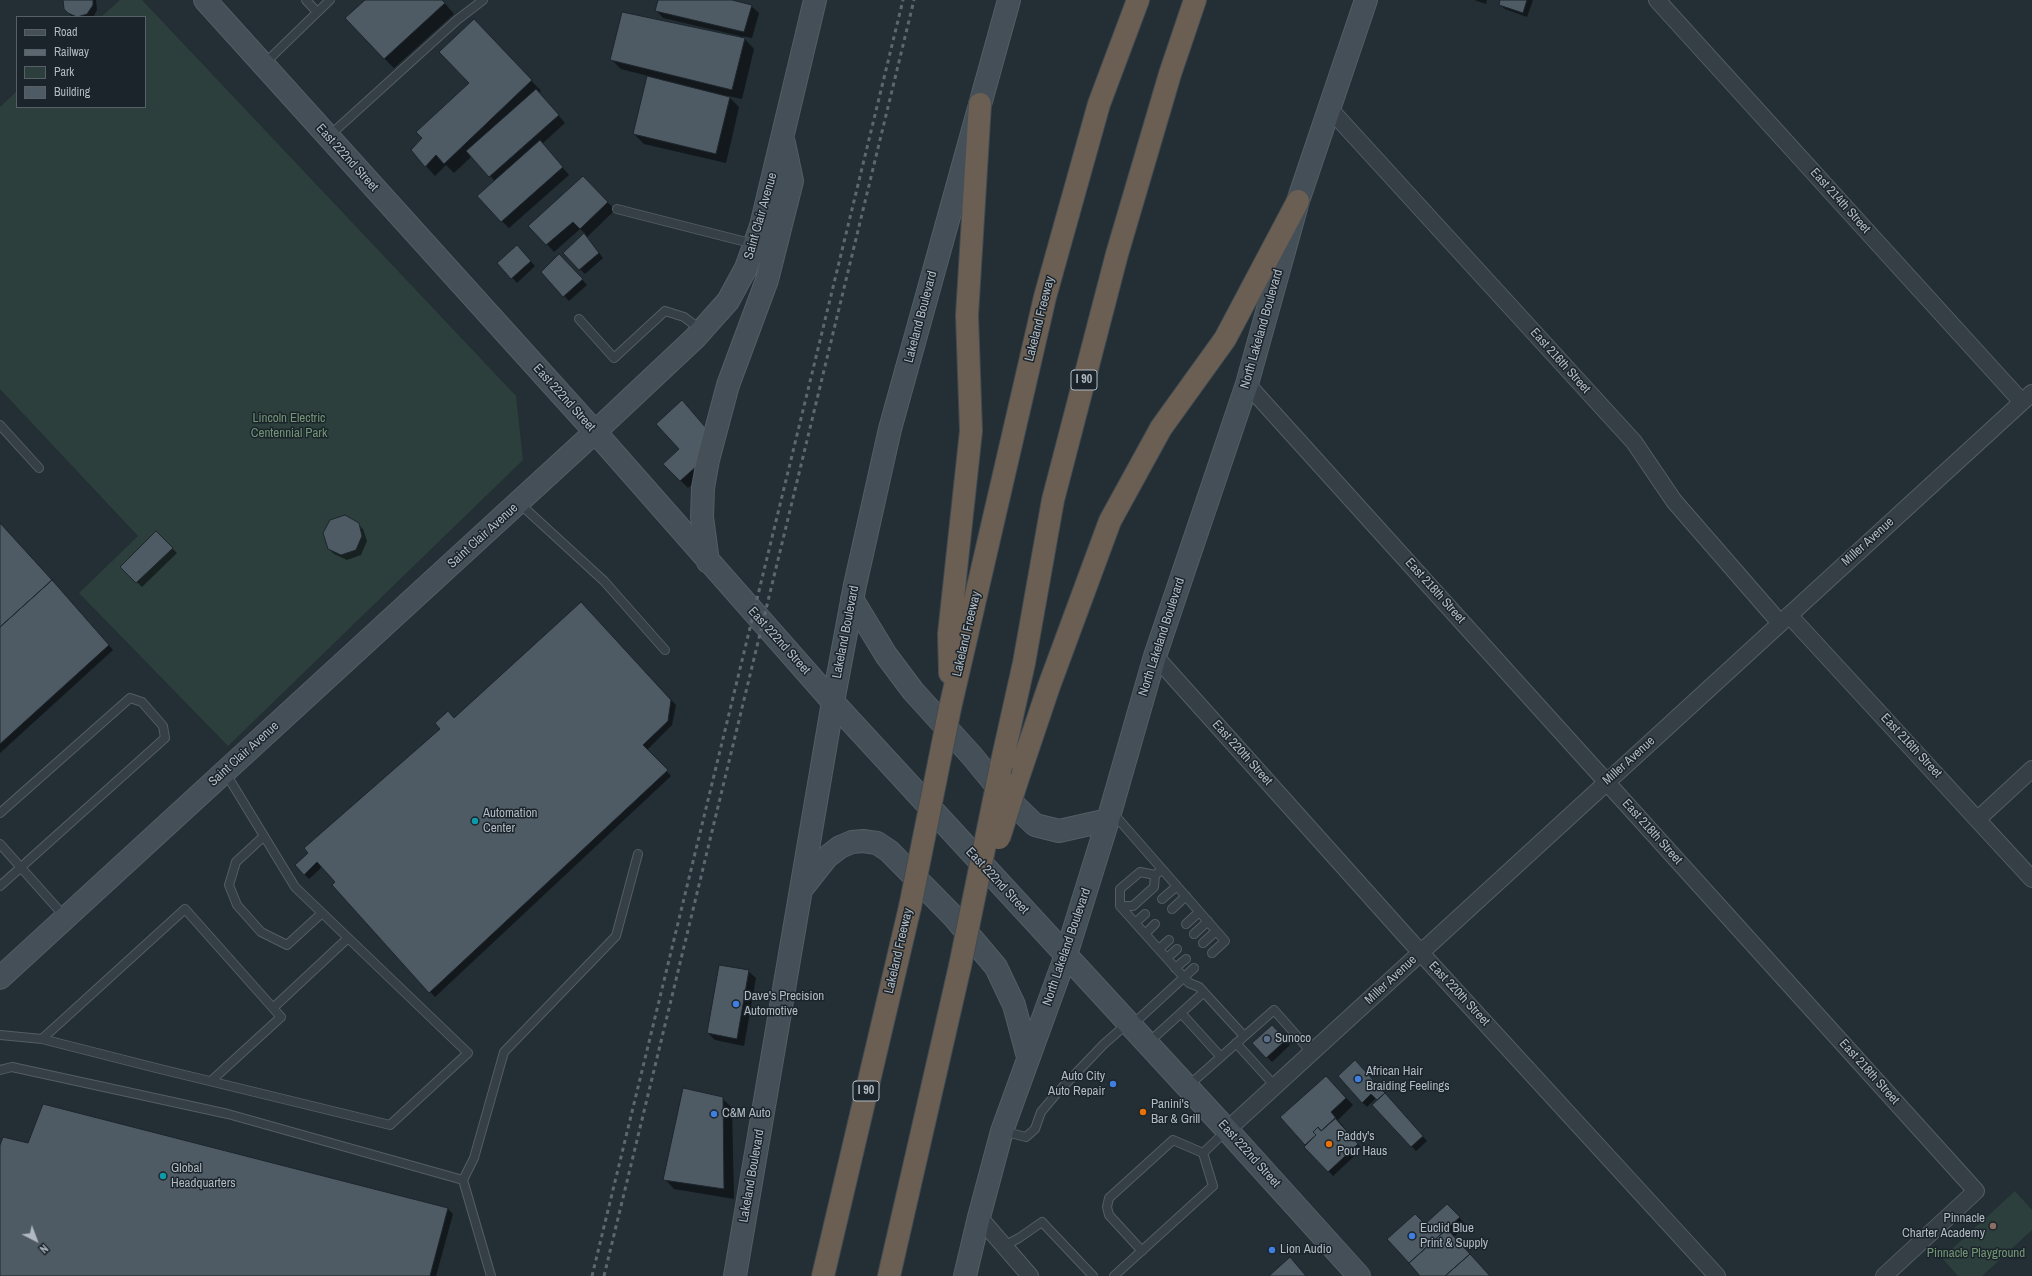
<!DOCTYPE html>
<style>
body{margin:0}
#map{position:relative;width:2032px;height:1276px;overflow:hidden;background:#232e35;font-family:"Archivo Narrow",sans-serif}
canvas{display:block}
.legend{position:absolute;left:16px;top:16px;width:130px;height:92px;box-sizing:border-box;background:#1c242b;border:1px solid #586067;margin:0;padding:5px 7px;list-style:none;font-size:12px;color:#b1bac2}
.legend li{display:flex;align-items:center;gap:8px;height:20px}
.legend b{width:20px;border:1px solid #586067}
.north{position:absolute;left:16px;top:1220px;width:40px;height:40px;-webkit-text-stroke:3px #1c242b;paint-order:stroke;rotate:138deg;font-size:11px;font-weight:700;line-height:16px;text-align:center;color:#b1bac2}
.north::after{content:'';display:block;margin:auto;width:14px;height:18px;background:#b1bac2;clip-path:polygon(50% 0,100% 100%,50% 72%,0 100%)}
</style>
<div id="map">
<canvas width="2032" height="1276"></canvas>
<ul class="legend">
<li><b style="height:5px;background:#454f58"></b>Road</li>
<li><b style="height:5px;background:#5d6770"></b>Railway</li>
<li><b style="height:11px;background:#2c3f3c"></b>Park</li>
<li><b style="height:11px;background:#4f5b64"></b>Building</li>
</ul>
<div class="north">N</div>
</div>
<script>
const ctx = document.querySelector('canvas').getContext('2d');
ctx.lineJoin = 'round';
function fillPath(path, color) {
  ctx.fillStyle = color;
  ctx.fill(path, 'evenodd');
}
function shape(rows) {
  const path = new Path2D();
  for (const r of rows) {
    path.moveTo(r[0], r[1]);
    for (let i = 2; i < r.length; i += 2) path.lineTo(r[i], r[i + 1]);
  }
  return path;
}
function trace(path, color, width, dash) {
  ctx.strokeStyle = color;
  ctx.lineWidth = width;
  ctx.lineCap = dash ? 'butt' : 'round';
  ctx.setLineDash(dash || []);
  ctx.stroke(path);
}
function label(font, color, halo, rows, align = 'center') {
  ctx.font = font + ' "Archivo Narrow",sans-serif';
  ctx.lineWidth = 3;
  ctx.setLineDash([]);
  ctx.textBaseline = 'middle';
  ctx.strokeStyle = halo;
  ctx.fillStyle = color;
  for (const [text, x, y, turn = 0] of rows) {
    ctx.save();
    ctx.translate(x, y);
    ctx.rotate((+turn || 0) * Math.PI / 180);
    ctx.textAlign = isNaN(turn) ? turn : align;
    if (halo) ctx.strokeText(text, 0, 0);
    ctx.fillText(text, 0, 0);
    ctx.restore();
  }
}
const green = shape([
 [120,0,142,0,516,396,523,460,228,746,79,593,138,536,0,389,0,107,17,91,17,107,145,107,145,17,101,17],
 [2015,1191,2032,1210,2032,1230,1982,1276,1958,1276,1942,1258]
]);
const shadow = shape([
 [64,0,96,0,97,10,93,17,73,17,68,12],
 [367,0,442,0,454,14,394,68,384,58],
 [659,0,728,0,751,6,759,13,752,38,742,36,754,49,742,99,728,96,739,107,726,163,644,144,634,134,648,76,621,69,611,59,740,38,740,36,663,18,656,10],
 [1474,0,1487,0,1486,4],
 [1502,0,1533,0,1527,17,1505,9,1500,5],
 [484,30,541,91,539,93,565,123,542,144,569,175,509,228,502,221,495,181,472,156,454,173,446,165,435,176,426,166,470,83],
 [591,185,615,210,587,237,603,258,585,274,564,253,585,233,580,229,554,252,547,244],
 [522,251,535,266,517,283,499,263],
 [564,260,587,285,569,301,542,272],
 [680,449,706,472,688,488,665,464],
 [358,524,363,529,367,541,361,555,347,560,334,554,329,549],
 [0,525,113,650,0,753],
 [156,533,177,553,142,587,121,567],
 [586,608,676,705,672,725,647,750,671,776,435,997,333,886,337,882,322,867,309,879,296,865,454,719],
 [748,971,756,978,744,1046,715,1040,708,1033],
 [1277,1031,1290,1045,1272,1062,1254,1043],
 [1359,1066,1427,1141,1416,1151,1374,1105,1379,1100,1376,1098,1367,1107,1362,1102],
 [1326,1077,1353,1105,1338,1120,1362,1149,1333,1176,1281,1118],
 [722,1098,732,1108,734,1199,674,1189,665,1179],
 [43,1105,448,1209,453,1214,436,1276,0,1276,0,1148,28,1144],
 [1455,1213,1466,1225,1454,1237,1489,1276,1422,1276,1389,1239]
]);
const building = shape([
 [63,0,93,0,93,5,87,14,77,17,68,13,64,9,63,0],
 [365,0,442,0,445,3,384,59,345,18,365,0],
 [658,0,732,0,752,5,744,32,655,11,658,0],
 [1500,0,1527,0,1523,13,1499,5,1500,0],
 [622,12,745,38,732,90,610,60,622,12],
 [474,19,532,80,444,164,436,155,425,167,411,150,422,138,416,132,469,83,439,52,474,19],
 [647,76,730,97,716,154,633,134,647,76],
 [536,89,559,115,489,177,466,151,536,89],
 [540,140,563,167,501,222,477,196,540,140],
 [583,176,608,202,580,229,573,222,546,245,528,226,583,176],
 [584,233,599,253,579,270,563,253,584,233],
 [517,245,531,261,511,279,497,263,517,245],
 [559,254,583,279,563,297,541,272,559,254],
 [682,400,706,428,699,464,680,481,663,464,679,449,656,424,682,400],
 [345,515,359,523,362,536,356,550,341,555,328,549,323,533,330,520,345,515],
 [0,523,52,580,0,627,0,523],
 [156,531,173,548,136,583,120,567,156,531],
 [52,580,109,645,0,744,0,627,52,580],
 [581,602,671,700,668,721,643,745,668,770,429,993,332,885,335,882,317,862,304,875,295,865,308,853,304,848,440,729,435,723,448,711,454,718,581,602],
 [719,965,749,970,737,1039,707,1033,719,965],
 [1272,1025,1286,1040,1266,1058,1252,1043,1272,1025],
 [1355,1060,1385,1093,1377,1100,1371,1094,1362,1103,1338,1076,1355,1060],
 [1326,1076,1346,1098,1331,1112,1336,1118,1321,1131,1318,1127,1313,1132,1316,1135,1305,1145,1280,1117,1326,1076],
 [683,1088,723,1097,724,1189,663,1180,683,1088],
 [1385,1093,1423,1136,1411,1147,1372,1105,1385,1093],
 [43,1104,448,1208,430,1276,0,1276,0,1145,3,1137,28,1143,43,1104],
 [1335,1118,1358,1144,1328,1172,1304,1147,1316,1135,1313,1132,1318,1127,1321,1131,1335,1118],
 [1447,1204,1460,1217,1409,1263,1387,1239,1415,1214,1425,1224,1447,1204],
 [1447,1229,1470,1254,1445,1276,1420,1276,1409,1263,1447,1229],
 [1470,1254,1490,1276,1445,1276,1470,1254],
 [1290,1257,1306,1276,1269,1276,1290,1257]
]);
const lane = shape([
 [306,0,317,12],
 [264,64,330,0],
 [329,136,457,20,483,0],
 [617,209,754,244],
 [579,319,614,358,665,311,684,317,701,330],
 [0,425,39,468],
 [519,503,604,581,665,650],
 [1112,812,1225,941,1212,953],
 [0,813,130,698,142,702,163,726,165,738,0,886],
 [264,836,236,862,229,885,237,905,261,932,287,945,322,913],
 [0,844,65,917],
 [1155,875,1140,872,1120,889,1120,906,1189,983,1199,987,1244,1036],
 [1162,899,1177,886],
 [1120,906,1133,906,1154,887,1155,875,1159,872],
 [1172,909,1186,896],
 [1135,923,1145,914],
 [1186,924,1199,912],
 [1145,934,1155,924],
 [1194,934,1208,921],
 [1203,943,1216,931],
 [1159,949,1169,940],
 [1167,958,1177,949],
 [1175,968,1186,959],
 [273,1008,348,938],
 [1181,1013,1221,1057],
 [1131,1026,1194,968],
 [0,1035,42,1039],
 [1148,1043,1204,992],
 [1236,1043,1275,1086],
 [0,1070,12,1067,228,1114,463,1180,491,1276],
 [211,1081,281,1017,185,909,42,1039,156,1068,390,1125,468,1053,295,887,225,772],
 [1188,1086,1274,1010,1312,1053],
 [1002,1131,1026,1137,1035,1129,1041,1112,1057,1093,1104,1044,1128,1023],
 [463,1180,474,1158,504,1052,616,936,638,854],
 [1004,1246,1019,1238,1042,1222,1093,1276],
 [1142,1251,1109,1215,1107,1207,1109,1198,1173,1140,1203,1153],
 [1114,1276,1213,1186,1203,1153,1226,1131]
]);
const street = shape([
 [1657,0,2022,402],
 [1329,108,1634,442,1674,501,1780,623],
 [1247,384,1976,1191,1884,1276],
 [1789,615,2032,879],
 [1155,656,1421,953,1717,1276],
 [1978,819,2032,769],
 [1227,1130,2032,393],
 [979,1217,1030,1276]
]);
const secondary = shape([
 [205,0,597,434,833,702,1227,1130,1359,1276],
 [708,562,702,517,703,488,708,460,728,385,767,280,792,181,784,143],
 [852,599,886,655,913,691,972,756,1004,795,1035,825,1059,831,1108,820],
 [804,886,827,857,840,847,852,842,863,841,877,843,889,851,953,916,996,967,1014,1005,1028,1057],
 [0,978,595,432,695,338,728,301,746,268,761,226,815,0],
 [735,1276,833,702,855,585,890,429,1009,0],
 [965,1276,979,1217,1002,1131,1066,955,1108,820,1155,656,1247,384,1298,201,1366,0]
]);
const highway = shape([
 [950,673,949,634,971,431,967,315,980,104],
 [950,708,1045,297,1099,104,1138,0],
 [1001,766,1024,663,1053,500,1117,254,1170,74,1195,0],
 [1016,784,1049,686,1110,521,1161,428,1225,339,1298,201],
 [823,1276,910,907],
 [889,1276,960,966]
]);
const rail = shape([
 [592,1276,903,0],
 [604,1276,914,0]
]);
const highwayBridge = shape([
 [999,838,1016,784],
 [910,907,950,708],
 [960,966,1001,766]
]);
const markers = [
 [475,821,4,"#0f9aa8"],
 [736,1004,4,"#3f7fe0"],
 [1267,1039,4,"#5c6f8a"],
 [1358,1079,4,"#3f7fe0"],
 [1113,1084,4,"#3f7fe0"],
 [1143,1112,4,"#e8710a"],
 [714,1114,4,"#3f7fe0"],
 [1329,1144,4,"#e8710a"],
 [163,1176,4,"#0f9aa8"],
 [1993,1226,4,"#8d6e63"],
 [1412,1236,4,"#3f7fe0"],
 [1272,1250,4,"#3f7fe0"]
];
const shields = [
 [1084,380,26],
 [866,1091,26]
];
const shieldNames = [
 ["I 90",1084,380],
 ["I 90",866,1091]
];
const streetNames = [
 ["East 222nd Street",347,158,48],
 ["East 214th Street",1840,201,48],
 ["Saint Clair Avenue",761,216,-74],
 ["Lakeland Boulevard",921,317,-75],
 ["Lakeland Freeway",1040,319,-76],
 ["North Lakeland Boulevard",1262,329,-74],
 ["East 216th Street",1560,361,48],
 ["East 222nd Street",564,398,48],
 ["Saint Clair Avenue",483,536,-42],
 ["Miller Avenue",1868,542,-42],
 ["East 218th Street",1435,591,48],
 ["Lakeland Boulevard",846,632,-79],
 ["Lakeland Freeway",967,634,-77],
 ["North Lakeland Boulevard",1162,637,-72],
 ["East 222nd Street",779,641,48],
 ["East 216th Street",1911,746,47],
 ["East 220th Street",1242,753,48],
 ["Saint Clair Avenue",244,754,-42],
 ["Miller Avenue",1629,761,-42],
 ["East 218th Street",1652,832,48],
 ["East 222nd Street",997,881,47],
 ["North Lakeland Boulevard",1067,947,-71],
 ["Lakeland Freeway",899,951,-77],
 ["Miller Avenue",1391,980,-43],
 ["East 220th Street",1459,994,47],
 ["East 218th Street",1869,1072,48],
 ["East 222nd Street",1249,1154,48],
 ["Lakeland Boulevard",752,1176,-80]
];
const parkNames = [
 ["Lincoln Electric",289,419],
 ["Centennial Park",289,434],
 ["Pinnacle Playground",1976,1254]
];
const poiNames = [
 ["Automation",483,814],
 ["Center",483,829],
 ["Dave's Precision",744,997],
 ["Automotive",744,1012],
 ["Sunoco",1275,1039],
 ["African Hair",1366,1072],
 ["Braiding Feelings",1366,1087],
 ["Auto City",1105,1077,"right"],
 ["Auto Repair",1105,1092,"right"],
 ["Panini's",1151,1105],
 ["Bar & Grill",1151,1120],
 ["C&M Auto",722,1114],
 ["Paddy's",1337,1137],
 ["Pour Haus",1337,1152],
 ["Global",171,1169],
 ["Headquarters",171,1184],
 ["Pinnacle",1985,1219,"right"],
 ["Charter Academy",1985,1234,"right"],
 ["Euclid Blue",1420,1229],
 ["Print & Supply",1420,1244],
 ["Lion Audio",1280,1250]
];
fillPath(green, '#2c3f3c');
fillPath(shadow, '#0007');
fillPath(building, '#4f5b64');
trace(building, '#1e262d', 1);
trace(lane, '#545d64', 10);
trace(street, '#545d64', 18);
trace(secondary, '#545d64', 24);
trace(highway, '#414a51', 24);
trace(lane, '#363f46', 8);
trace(street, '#363f46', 16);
trace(secondary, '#454f58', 22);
trace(highway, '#6b5f54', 22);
trace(rail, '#5d6770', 3, [4, 4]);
trace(highwayBridge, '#414a51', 24, []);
trace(highwayBridge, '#6b5f54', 22);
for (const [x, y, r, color] of markers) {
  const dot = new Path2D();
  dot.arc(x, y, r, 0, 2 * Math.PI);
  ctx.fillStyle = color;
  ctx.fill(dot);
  trace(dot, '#1c242b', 1.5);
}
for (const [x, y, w] of shields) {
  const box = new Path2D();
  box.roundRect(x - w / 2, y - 10, w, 20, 3);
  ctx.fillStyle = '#1c242b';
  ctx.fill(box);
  trace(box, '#b1bac2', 1);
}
label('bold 12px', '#b1bac2', null, shieldNames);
label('13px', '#b1bac2', '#1c242b', streetNames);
label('13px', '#729675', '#1c242b', parkNames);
label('13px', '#b1bac2', '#1c242b', poiNames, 'left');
</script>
